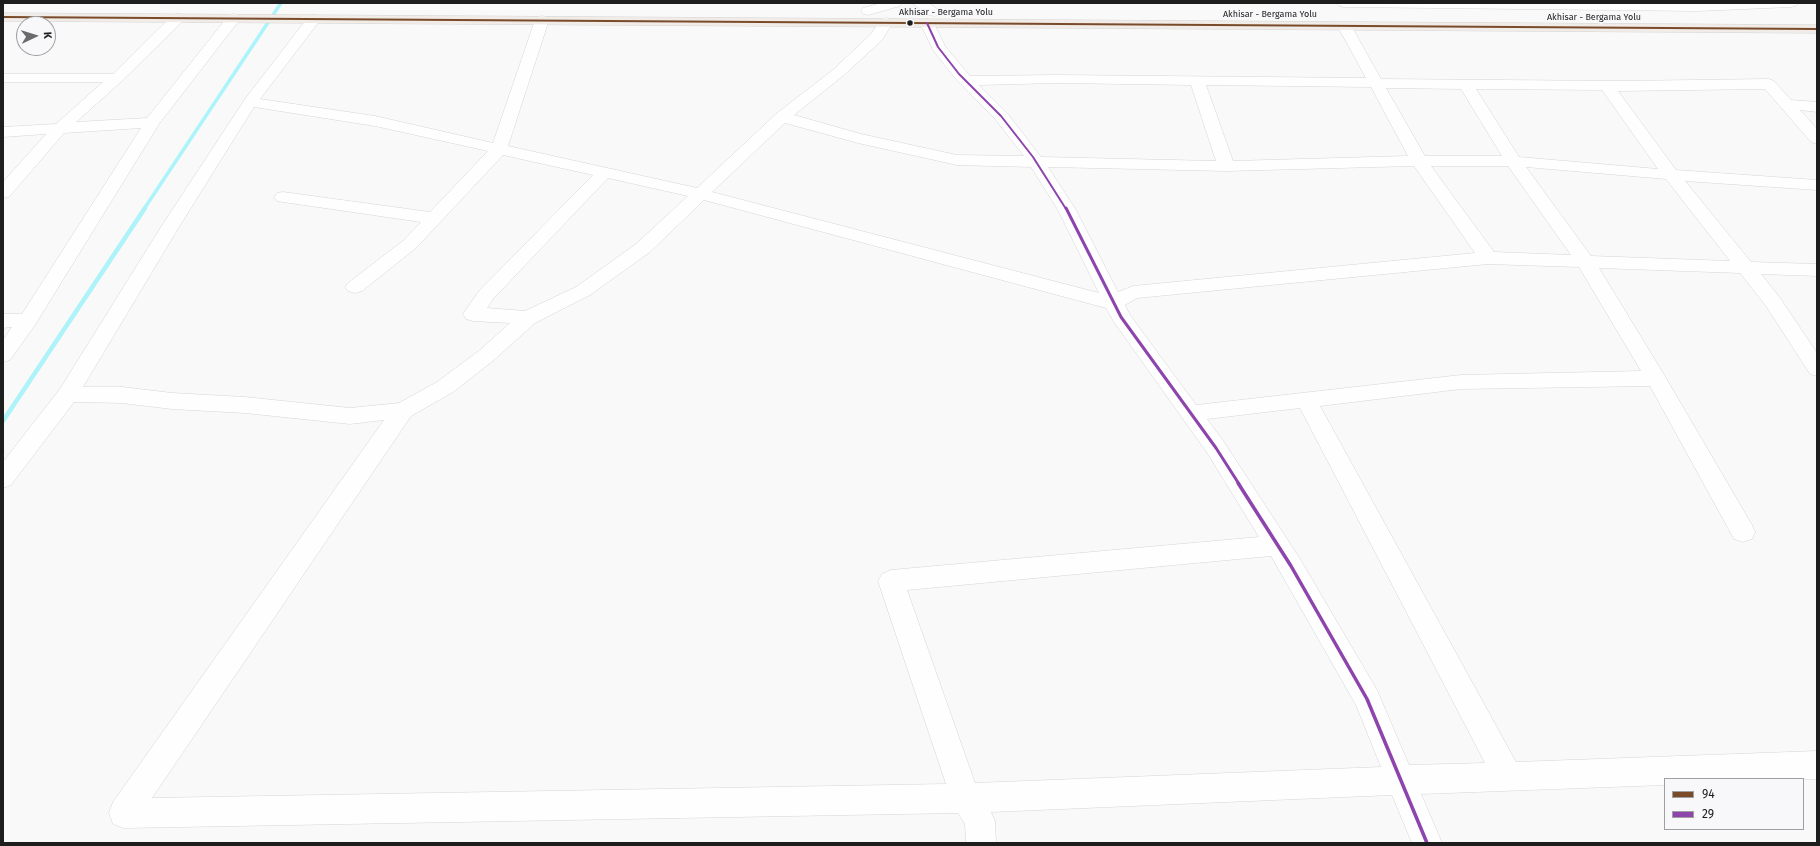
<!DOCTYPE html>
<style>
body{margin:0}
#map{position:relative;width:1820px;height:846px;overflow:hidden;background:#f9f9f9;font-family:"Fira Sans",sans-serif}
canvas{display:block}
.frame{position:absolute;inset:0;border:4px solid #1d1d1e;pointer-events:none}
.legend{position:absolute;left:1664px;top:778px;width:140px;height:52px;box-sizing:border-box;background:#f8f8fa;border:1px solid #a0a0a2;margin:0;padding:5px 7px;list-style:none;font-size:12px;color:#1d1d1e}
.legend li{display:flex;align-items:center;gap:8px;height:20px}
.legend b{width:20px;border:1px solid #a0a0a2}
.north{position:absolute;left:16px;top:16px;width:40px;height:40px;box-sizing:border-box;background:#f8f8fa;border:1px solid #a0a0a2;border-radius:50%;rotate:86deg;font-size:11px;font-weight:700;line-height:16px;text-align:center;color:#1d1d1e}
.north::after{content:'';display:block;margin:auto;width:14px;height:18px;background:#6a6a6b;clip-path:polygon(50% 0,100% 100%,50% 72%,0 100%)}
</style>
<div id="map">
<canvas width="1820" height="846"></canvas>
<div class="frame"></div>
<ul class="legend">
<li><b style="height:5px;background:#7a4b2a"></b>94</li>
<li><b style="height:5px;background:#8e44ad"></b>29</li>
</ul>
<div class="north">K</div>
</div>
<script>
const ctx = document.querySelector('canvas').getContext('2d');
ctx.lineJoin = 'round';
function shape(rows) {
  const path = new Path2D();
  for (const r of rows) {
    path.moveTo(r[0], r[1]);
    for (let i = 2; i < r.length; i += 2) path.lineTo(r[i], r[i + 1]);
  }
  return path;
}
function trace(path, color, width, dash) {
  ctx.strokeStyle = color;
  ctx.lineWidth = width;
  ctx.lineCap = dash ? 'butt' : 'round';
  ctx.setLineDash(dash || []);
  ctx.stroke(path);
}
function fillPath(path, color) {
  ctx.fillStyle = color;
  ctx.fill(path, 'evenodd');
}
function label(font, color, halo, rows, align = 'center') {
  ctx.font = font + ' "Fira Sans",sans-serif';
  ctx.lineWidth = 3.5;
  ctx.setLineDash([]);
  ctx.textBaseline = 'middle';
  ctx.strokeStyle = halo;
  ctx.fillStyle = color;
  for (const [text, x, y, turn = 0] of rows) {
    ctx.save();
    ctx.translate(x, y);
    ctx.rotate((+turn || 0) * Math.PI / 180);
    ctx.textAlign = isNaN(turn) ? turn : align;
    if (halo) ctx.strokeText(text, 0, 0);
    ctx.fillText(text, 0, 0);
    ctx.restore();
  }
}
const streamFar1 = shape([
 [144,209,281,3]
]);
const stream = shape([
 [3,421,145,208]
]);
const minor = shape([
 [881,3,902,3,900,6,868,15,863,14,861,11,863,8,881,3],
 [912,3,929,3,941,12,939,15,934,16,929,15,912,3],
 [1337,3,1798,3,1796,6,1791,7,1698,11,1344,7,1339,6,1337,3],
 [178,14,183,15,185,18,183,21,122,81,76,122,147,118,229,15,234,14,239,15,241,18,159,124,35,325,10,360,3,362,3,340,12,327,3,328,3,314,22,314,141,128,64,133,9,197,3,198,3,182,46,134,3,137,3,127,56,124,103,82,3,82,3,74,113,74,173,15,178,14],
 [314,15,319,16,321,19,260,99,375,116,493,143,535,20,537,17,542,16,547,17,549,20,508,146,697,188,776,114,834,69,871,34,881,19,886,18,891,19,893,22,882,40,844,75,794,115,861,134,957,155,1024,156,995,119,954,77,933,50,920,23,922,20,927,19,932,20,945,46,970,76,1058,75,1366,78,1338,27,1340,24,1345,23,1350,24,1352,27,1381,79,1619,81,1769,79,1774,81,1791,100,1817,102,1817,112,1800,110,1817,129,1817,144,1811,142,1765,89,1618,91,1676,170,1817,180,1817,190,1685,181,1751,262,1817,264,1817,276,1761,274,1780,298,1817,353,1817,376,1810,374,1766,306,1740,273,1599,268,1663,373,1752,525,1755,532,1752,539,1743,542,1734,539,1650,386,1461,389,1320,406,1516,762,1817,751,1817,779,1665,779,1665,785,1421,794,1442,843,1412,843,1392,795,991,812,995,821,996,843,966,843,965,824,958,813,124,828,113,824,109,813,113,802,384,420,350,424,245,413,172,409,122,403,74,402,11,485,3,488,3,462,60,389,161,227,245,99,309,16,314,15],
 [1058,83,1191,85,1216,161,1041,157,1007,113,979,85,1058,83],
 [1206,85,1371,87,1408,156,1233,161,1206,85],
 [1386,88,1461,89,1502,156,1425,156,1386,88],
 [1476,89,1602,90,1658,169,1519,157,1476,89],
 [254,107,375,126,488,151,430,212,283,192,277,193,274,197,277,201,283,202,421,222,404,240,348,283,345,287,348,291,355,293,362,291,416,248,503,155,593,175,479,291,463,314,466,319,473,321,510,323,480,350,437,382,399,403,350,408,245,397,172,393,122,387,83,387,179,227,254,107],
 [785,123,858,143,957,165,1031,167,1058,210,1099,293,712,192,785,123],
 [1414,166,1475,253,1133,286,1118,292,1076,210,1048,167,1226,171,1414,166],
 [1431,166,1508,166,1571,255,1494,252,1431,166],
 [1526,167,1666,179,1730,261,1591,256,1526,167],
 [608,178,688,196,636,244,576,287,525,311,487,308,493,299,608,178],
 [704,200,1106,308,1114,322,1208,454,1259,537,891,570,882,574,878,581,946,784,152,798,411,416,453,392,494,360,535,323,590,295,650,252,704,200],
 [1488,264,1579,267,1641,371,1461,375,1196,405,1130,315,1125,305,1137,298,1488,264],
 [1300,408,1485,763,1409,765,1377,690,1300,559,1224,442,1207,419,1300,408],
 [1271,556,1356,705,1381,767,975,783,907,590,1271,556]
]);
const major = shape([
 [3,13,1817,25,1817,33,3,21,3,13]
]);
const bus1 = shape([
 [3,17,1817,29]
]);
const bus2Far2 = shape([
 [927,23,938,47,959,74,1001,116,1033,157,1066,209]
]);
const bus2Far1 = shape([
 [1066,208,1121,317,1216,448,1239,484]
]);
const bus2 = shape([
 [1238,483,1291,566,1367,699,1427,843]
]);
const markers = [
 [910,23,3.5,"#1d1d1e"]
];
const farStreetnames = [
 ["Akhisar - Bergama Yolu",946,12],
 ["Akhisar - Bergama Yolu",1270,14],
 ["Akhisar - Bergama Yolu",1594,17]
];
trace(streamFar1, '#acf4fa', 3.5);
trace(stream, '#acf4fa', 4.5);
trace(minor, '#d5d5d5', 1);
trace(major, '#d4d4d4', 1);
fillPath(minor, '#fefefe');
fillPath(major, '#f1ece8');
trace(bus1, '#7a4b2a', 2);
trace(bus2Far2, '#8e44ad', 2);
trace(bus2Far1, '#8e44ad', 3);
trace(bus2, '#8e44ad', 3.5);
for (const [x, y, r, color] of markers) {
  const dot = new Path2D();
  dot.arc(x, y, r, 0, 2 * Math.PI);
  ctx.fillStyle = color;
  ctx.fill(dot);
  trace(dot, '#f8f8fa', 1.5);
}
label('9px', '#1d1d1e', '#f8f8fa', farStreetnames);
</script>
